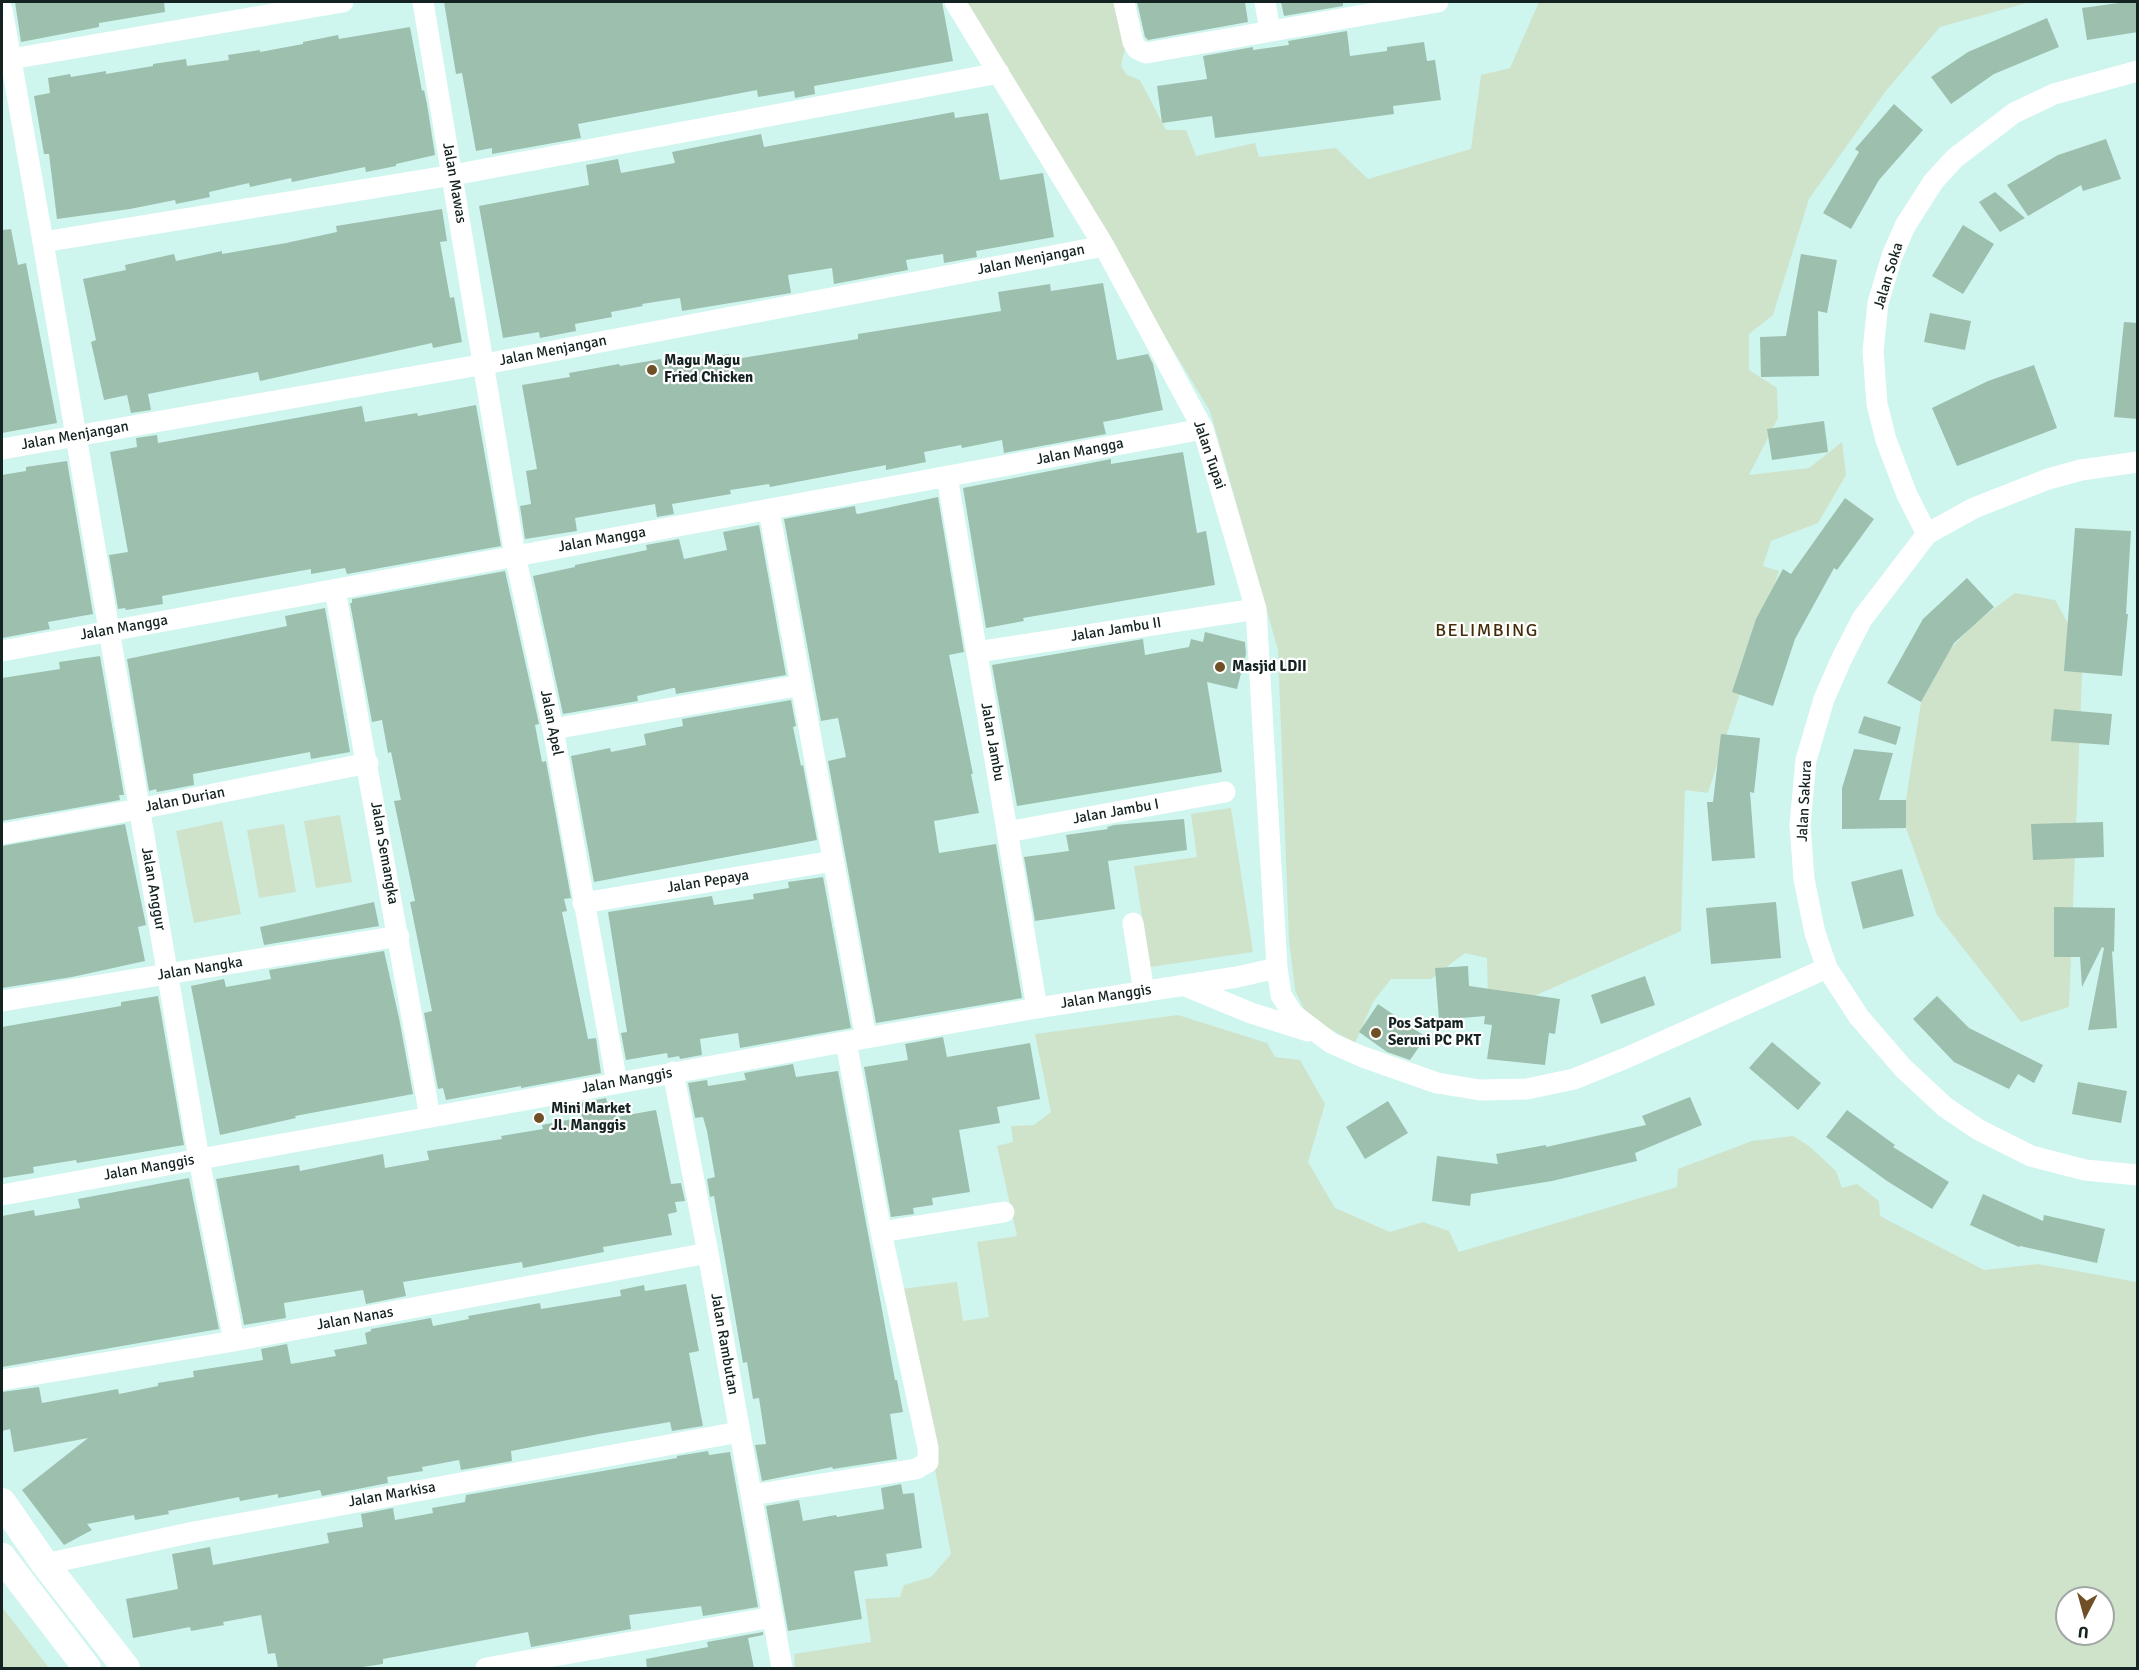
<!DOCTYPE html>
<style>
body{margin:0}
#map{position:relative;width:2139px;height:1670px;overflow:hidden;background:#cff5ef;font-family:Signika,sans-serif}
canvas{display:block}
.frame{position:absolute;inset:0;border:3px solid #142321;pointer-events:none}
.north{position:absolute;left:2055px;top:1586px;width:60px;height:60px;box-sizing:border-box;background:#fff;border:2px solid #a1a7a6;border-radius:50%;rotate:186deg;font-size:16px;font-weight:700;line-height:24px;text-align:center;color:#142321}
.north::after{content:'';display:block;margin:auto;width:21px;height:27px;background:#6f4f25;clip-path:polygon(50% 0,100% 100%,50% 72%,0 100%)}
</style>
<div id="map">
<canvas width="2139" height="1670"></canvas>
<div class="frame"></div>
<div class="north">U</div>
</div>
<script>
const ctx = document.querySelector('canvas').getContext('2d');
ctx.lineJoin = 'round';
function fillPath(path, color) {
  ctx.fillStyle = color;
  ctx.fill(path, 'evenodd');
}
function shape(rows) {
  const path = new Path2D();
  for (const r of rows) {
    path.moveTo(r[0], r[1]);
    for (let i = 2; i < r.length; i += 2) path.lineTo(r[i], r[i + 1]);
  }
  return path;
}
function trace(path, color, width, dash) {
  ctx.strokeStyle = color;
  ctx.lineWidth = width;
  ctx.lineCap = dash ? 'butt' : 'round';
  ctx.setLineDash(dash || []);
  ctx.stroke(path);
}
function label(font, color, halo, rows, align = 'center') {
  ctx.font = font + ' Signika,sans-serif';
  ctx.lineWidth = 4.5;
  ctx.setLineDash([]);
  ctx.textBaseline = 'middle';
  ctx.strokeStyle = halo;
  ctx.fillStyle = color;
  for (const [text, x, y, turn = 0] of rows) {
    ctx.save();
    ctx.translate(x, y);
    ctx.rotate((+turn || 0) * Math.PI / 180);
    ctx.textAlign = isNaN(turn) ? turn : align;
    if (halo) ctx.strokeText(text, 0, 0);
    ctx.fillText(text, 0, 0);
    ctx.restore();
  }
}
const green = shape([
 [962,2,1114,2,1127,40,1121,66,1127,75,1140,80,1166,130,1186,130,1196,156,1255,143,1259,157,1336,148,1368,179,1471,149,1481,75,1510,68,1539,2,2030,2,1940,27,1885,92,1809,199,1773,315,1749,334,1749,370,1777,388,1778,418,1749,475,1809,468,1842,442,1846,475,1818,523,1771,541,1763,566,1779,571,1708,793,1685,790,1681,931,1507,1008,1488,997,1487,958,1465,953,1431,979,1391,979,1373,1002,1355,1043,1307,1016,1295,990,1289,940,1278,650,1210,411],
 [2015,593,2055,600,2083,650,2069,1007,2021,1022,1937,915,1906,828,1906,800,1921,702,1950,649,1976,622],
 [1231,808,1253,952,1150,967,1134,866,1197,857,1191,814],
 [340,815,352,882,316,888,304,821],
 [222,821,241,914,194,923,176,831],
 [284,824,296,892,259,898,247,830],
 [1178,1015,1267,1043,1275,1057,1300,1060,1325,1104,1308,1162,1335,1208,1390,1232,1423,1222,1449,1231,1459,1252,1677,1187,1678,1169,1752,1141,1793,1136,1809,1146,1836,1171,1842,1188,1857,1184,1879,1201,1880,1216,1984,1270,2038,1264,2137,1282,2137,1668,795,1668,794,1654,871,1642,865,1599,900,1597,904,1585,931,1577,951,1554,901,1289,957,1282,963,1321,989,1317,977,1242,1017,1236,997,1146,1013,1142,1011,1126,1034,1125,1051,1112,1035,1034],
 [2067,1598,2103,1598,2103,1634,2067,1634],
 [2,1607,49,1668,2,1668]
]);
const building = shape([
 [15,2,164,2,165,12,99,23,99,27,21,42],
 [444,2,942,2,953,61,814,86,815,94,795,98,794,91,758,97,757,90,578,124,581,138,492,154,492,148,476,151,462,73,456,74],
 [1137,2,1245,2,1248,22,1148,40,1145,37],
 [1281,2,1343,2,1343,6,1284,16],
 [2126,2,2136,2,2138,32,2087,40,2082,8],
 [2047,18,2059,47,1994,74,1951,104,1931,77,1968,52],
 [410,27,422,91,424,90,427,104,435,155,396,164,396,166,366,172,365,167,292,182,291,178,250,187,249,183,209,192,210,197,176,204,175,200,130,209,57,219,49,154,44,154,34,96,50,93,48,78,70,74,71,77,106,71,106,74,153,66,153,64,186,59,187,66,229,60,228,55,260,50,260,52,303,44,303,42,338,35,339,39],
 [1347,31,1350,56,1387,51,1387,47,1424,42,1427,61,1435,60,1441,100,1393,106,1394,114,1215,138,1212,116,1162,123,1157,86,1207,79,1203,56,1253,47,1253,50,1289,45,1288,41],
 [1894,104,1923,130,1879,180,1851,229,1823,213,1859,152,1855,149],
 [954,112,955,118,988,113,1000,180,1043,173,1054,237,976,251,977,257,944,263,943,254,906,260,908,270,834,284,832,268,788,275,791,293,682,311,680,298,642,304,643,306,611,312,612,317,575,324,576,331,540,338,539,332,503,338,479,206,589,185,586,165,618,159,621,173,675,163,672,152,761,134,764,147],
 [2106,139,2121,179,2083,191,2081,185,2028,216,2007,185,2058,155],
 [1995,192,2025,218,2000,232,1979,202],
 [442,209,447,241,440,242,450,298,454,297,462,342,433,348,432,343,260,381,258,372,148,394,151,410,131,413,127,395,104,400,91,342,96,340,83,279,126,270,125,265,174,254,176,261,222,251,222,254,286,243,337,232,336,226],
 [1963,225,1994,244,1963,294,1932,276],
 [11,229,18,265,26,263,57,423,2,433,2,230],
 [1801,254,1837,260,1827,313,1818,311,1819,376,1761,377,1760,337,1786,336],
 [1103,283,1117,360,1148,354,1153,364,1163,410,1103,422,1106,434,1004,453,1002,440,962,448,961,445,924,452,926,462,886,470,886,465,770,487,769,484,730,490,731,494,672,504,674,514,657,517,655,504,575,518,577,531,525,539,520,506,531,504,526,471,537,469,522,385,570,377,569,373,619,364,620,366,661,359,662,365,729,354,730,360,858,339,858,334,1001,311,998,292,1050,284,1051,291],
 [1930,313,1971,321,1965,350,1924,342],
 [2124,322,2138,323,2138,419,2114,417],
 [2034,365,2057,428,1957,466,1932,408,1988,381],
 [476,405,501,546,347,574,345,568,311,574,311,569,162,596,163,604,126,610,125,608,118,609,109,555,128,552,110,452,137,447,136,438,157,435,158,443,362,406,365,422,417,413,418,416],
 [1824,421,1828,452,1772,460,1767,429],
 [1183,452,1197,533,1206,531,1215,585,1023,618,1024,621,986,628,963,488,1111,459,1111,464],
 [67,461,93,614,48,622,50,629,2,638,2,475,26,471,26,467],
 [938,497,964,652,949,655,973,774,971,774,979,813,934,821,939,853,996,844,1022,998,876,1023,828,761,846,757,838,718,821,721,784,519,855,506,856,513,858,514],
 [1845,498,1874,519,1837,570,1834,568,1795,639,1773,706,1732,692,1756,619,1783,569,1791,574],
 [759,525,786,675,676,694,675,688,673,688,637,696,638,701,563,714,533,576,575,567,575,565,647,550,646,545,679,539,684,559,727,550,723,532],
 [2075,528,2131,531,2126,614,2128,614,2122,676,2064,671],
 [505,571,539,724,535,725,542,762,546,761,571,898,564,899,567,911,562,912,588,1039,596,1038,601,1073,521,1088,521,1086,446,1100,443,1088,438,1089,424,1013,432,1011,410,902,415,901,394,801,401,800,391,752,388,753,382,720,372,722,350,603,352,603,352,599],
 [1967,578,1994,607,1954,643,1921,702,1887,683,1923,619],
 [325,608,350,752,311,759,310,752,193,774,194,785,157,792,156,789,149,791,127,659,287,626,285,616],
 [1205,632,1245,642,1246,654,1237,689,1207,682,1222,772,1017,806,992,665,1143,639,1145,655,1189,647,1191,639,1203,642],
 [100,656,124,795,119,795,120,800,2,821,2,678,60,669,59,662],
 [791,700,796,726,793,727,801,766,803,765,817,840,594,882,571,756,610,748,611,752,646,745,644,734,683,726,682,719],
 [2054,709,2112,714,2109,745,2051,741],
 [1864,716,1901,727,1896,745,1858,733],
 [1721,734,1760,738,1754,793,1750,792,1755,858,1712,861,1707,802,1713,802],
 [1854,749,1893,753,1879,800,1906,800,1906,828,1842,829,1842,788],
 [1184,819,1187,850,1108,861,1115,909,1035,921,1024,857,1069,851,1066,835,1108,829,1107,827,1114,825],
 [2103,822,2104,857,2033,860,2031,824],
 [125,824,146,925,138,927,145,961,72,977,2,988,2,846],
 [1902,869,1914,916,1863,929,1851,882],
 [823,877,851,1028,740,1048,738,1033,700,1039,702,1055,680,1059,679,1056,668,1058,667,1053,626,1060,621,1033,627,1032,608,912,712,896,714,905,754,899,753,894,789,888,788,882],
 [374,902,379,926,264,945,260,927],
 [1776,902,1781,958,1711,964,1706,908],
 [2054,907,2115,908,2114,952,2112,951,2117,1028,2088,1030,2104,948,2102,947,2082,987,2080,957,2054,957],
 [384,951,399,1018,413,1094,295,1116,296,1118,220,1135,191,986,224,979,226,987,271,979,269,970],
 [1468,966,1469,986,1560,999,1555,1034,1549,1033,1545,1065,1487,1059,1492,1025,1484,1024,1485,1016,1439,1020,1435,968],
 [1645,976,1655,1005,1601,1024,1591,995],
 [158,996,184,1145,77,1163,76,1160,33,1167,34,1173,2,1178,2,1027,121,1006,121,1002],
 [1937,996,1969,1028,2043,1065,2034,1083,2018,1074,2009,1089,1954,1062,1913,1019],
 [1378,1004,1426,1037,1410,1060,1387,1052,1359,1032],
 [943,1037,947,1057,1030,1043,1040,1099,997,1107,1000,1123,959,1130,970,1192,932,1198,933,1205,913,1208,914,1214,891,1217,864,1067,908,1060,905,1044],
 [1772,1042,1821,1083,1798,1110,1749,1068],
 [793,1064,796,1077,838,1071,895,1380,897,1380,903,1412,890,1414,897,1459,833,1469,832,1467,762,1481,755,1445,766,1444,759,1398,753,1399,747,1362,743,1363,714,1196,710,1197,707,1179,715,1177,707,1131,703,1117,695,1118,688,1083,707,1080,708,1086,746,1080,744,1073],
 [2078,1082,2127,1091,2121,1123,2072,1114],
 [1690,1097,1702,1125,1635,1153,1637,1161,1552,1181,1471,1194,1470,1206,1432,1201,1437,1156,1498,1164,1496,1154,1546,1145,1546,1147,1646,1125,1642,1116],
 [606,1098,608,1107,614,1106,616,1117,656,1110,671,1184,681,1183,685,1201,675,1202,677,1212,668,1214,672,1235,603,1247,604,1252,523,1268,522,1262,403,1282,406,1296,366,1304,363,1290,284,1303,286,1318,244,1325,216,1179,299,1165,300,1171,383,1154,385,1168,429,1160,427,1151,502,1139,501,1136,543,1129,542,1125,582,1117,579,1103],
 [1388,1101,1408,1133,1365,1159,1346,1127],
 [1847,1110,1895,1145,1893,1147,1949,1182,1932,1209,1887,1181,1826,1137],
 [189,1178,219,1329,2,1367,2,1216,34,1210,35,1216,80,1208,78,1199],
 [1983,1194,2043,1221,2044,1215,2105,1229,2097,1263,2020,1246,2019,1247,1970,1225],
 [686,1284,699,1351,689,1353,703,1426,672,1431,670,1422,599,1434,511,1451,512,1461,461,1470,459,1460,422,1467,423,1471,387,1477,388,1483,322,1496,320,1490,278,1498,278,1494,240,1501,239,1497,168,1511,169,1514,135,1520,134,1515,87,1524,92,1530,64,1545,22,1490,88,1438,14,1452,10,1429,2,1431,2,1392,39,1387,42,1403,118,1389,119,1394,158,1386,158,1383,194,1377,193,1371,263,1360,261,1349,287,1344,291,1364,336,1356,334,1350,367,1344,365,1333,371,1331,371,1329,431,1318,433,1326,469,1319,468,1316,540,1303,541,1309,621,1296,620,1290,644,1285,645,1291],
 [708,1451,709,1455,730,1452,758,1607,703,1616,701,1606,629,1615,631,1629,531,1647,528,1632,383,1659,383,1664,356,1668,278,1668,275,1653,268,1654,261,1615,223,1622,224,1625,191,1631,190,1627,133,1638,126,1599,178,1589,172,1554,210,1547,213,1565,250,1558,329,1543,327,1533,363,1527,361,1514,393,1508,395,1520,433,1513,432,1508,465,1502,466,1495,677,1458,677,1456],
 [901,1484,903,1494,914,1493,922,1548,886,1554,888,1566,854,1571,862,1619,788,1631,766,1506,799,1500,803,1521,836,1515,837,1517,884,1509,881,1488],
 [763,1632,763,1635,748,1638,754,1668,647,1668,646,1659,708,1647,707,1642]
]);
const street = shape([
 [423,2,515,555,553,729,617,1083],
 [955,2,1104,246,1203,429,1256,609,1277,968,1281,995,1293,1014,1331,1043,1363,1057,1437,1083,1480,1090,1527,1089,1574,1079,1626,1058,1827,968],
 [1124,2,1133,42,1137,49,1146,53,1438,2],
 [1265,2,1270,31],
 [2,9,43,242,199,1159,234,1341],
 [11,59,343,2],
 [43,242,453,175,999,73],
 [2,449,485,364,1104,246],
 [2138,462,2081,470,2048,479,1974,508,1927,534,1862,619,1841,660,1824,699,1806,760,1800,825,1804,879,1815,933,1827,968,1859,1017,1903,1068,1945,1107,1979,1130,2031,1156,2085,1170,2138,1175],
 [947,476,1037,1008],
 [769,510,866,1038],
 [1927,534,1907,495,1886,440,1877,404,1873,351,1878,303,1892,256,1905,226,1933,182,1955,158,2014,113,2054,94,2138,71],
 [335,590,430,1117],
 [2,651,1203,429],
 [977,652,1256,609],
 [553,729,801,685],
 [1007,832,1225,792],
 [2,834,139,809,368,763],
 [583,903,833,861],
 [1133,923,1144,992],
 [1183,985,1251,1013,1308,1031],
 [2,1001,399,936],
 [673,1072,708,1253,782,1668],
 [2,1195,866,1038,1037,1008,1237,977,1277,968],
 [881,1232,1004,1212],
 [2,1380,234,1341,708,1253],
 [752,1495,916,1469,928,1462,928,1448,881,1232,846,1042],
 [45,1564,194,1532,739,1432],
 [486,1668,773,1617]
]);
const secondary = shape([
 [2,1502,45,1564,126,1668],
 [2,1557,87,1668]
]);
const markers = [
 [652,370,6,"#6f4f25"],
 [1220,667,6,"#6f4f25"],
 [1376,1033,6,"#6f4f25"],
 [539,1118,6,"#6f4f25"]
];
const streetNames = [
 ["Jalan Mawas",454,183,80],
 ["Jalan Menjangan",1031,260,-11],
 ["Jalan Soka",1889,276,-73],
 ["Jalan Menjangan",553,351,-11],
 ["Jalan Menjangan",75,436,-10],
 ["Jalan Mangga",1080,452,-11],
 ["Jalan Tupai",1209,455,71],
 ["Jalan Mangga",602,540,-10],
 ["Jalan Mangga",124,628,-10],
 ["Jalan Jambu II",1116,630,-9],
 ["Jalan Apel",551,723,79],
 ["Jalan Jambu",992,742,80],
 ["Jalan Durian",185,800,-11],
 ["Jalan Sakura",1805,801,-87],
 ["Jalan Jambu I",1116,812,-10],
 ["Jalan Semangka",384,853,80],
 ["Jalan Pepaya",708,882,-9],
 ["Jalan Anggur",153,889,80],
 ["Jalan Nangka",200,969,-9],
 ["Jalan Manggis",1106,997,-9],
 ["Jalan Manggis",627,1081,-10],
 ["Jalan Manggis",149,1168,-10],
 ["Jalan Nanas",355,1319,-10],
 ["Jalan Rambutan",724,1344,80],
 ["Jalan Markisa",392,1495,-10]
];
const poiNames = [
 ["Magu Magu",664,361],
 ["Fried Chicken",664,378],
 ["Masjid LDII",1232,667],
 ["Pos Satpam",1388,1024],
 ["Seruni PC PKT",1388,1041],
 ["Mini Market",551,1109],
 ["Jl. Manggis",551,1126]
];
const quarterNames = [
 ["BELIMBING",1487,631]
];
fillPath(green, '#cfe3cb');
fillPath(building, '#9dbfae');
trace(street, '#fff', 21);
trace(secondary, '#fff', 28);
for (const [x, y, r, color] of markers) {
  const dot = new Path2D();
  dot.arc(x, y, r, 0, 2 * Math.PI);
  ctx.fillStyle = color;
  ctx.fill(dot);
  trace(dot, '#fff', 2);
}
label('15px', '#142321', '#fff', streetNames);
label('bold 15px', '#142321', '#fff', poiNames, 'left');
ctx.letterSpacing = '1.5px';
label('18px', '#452c09', '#fff', quarterNames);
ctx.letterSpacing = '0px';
</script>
